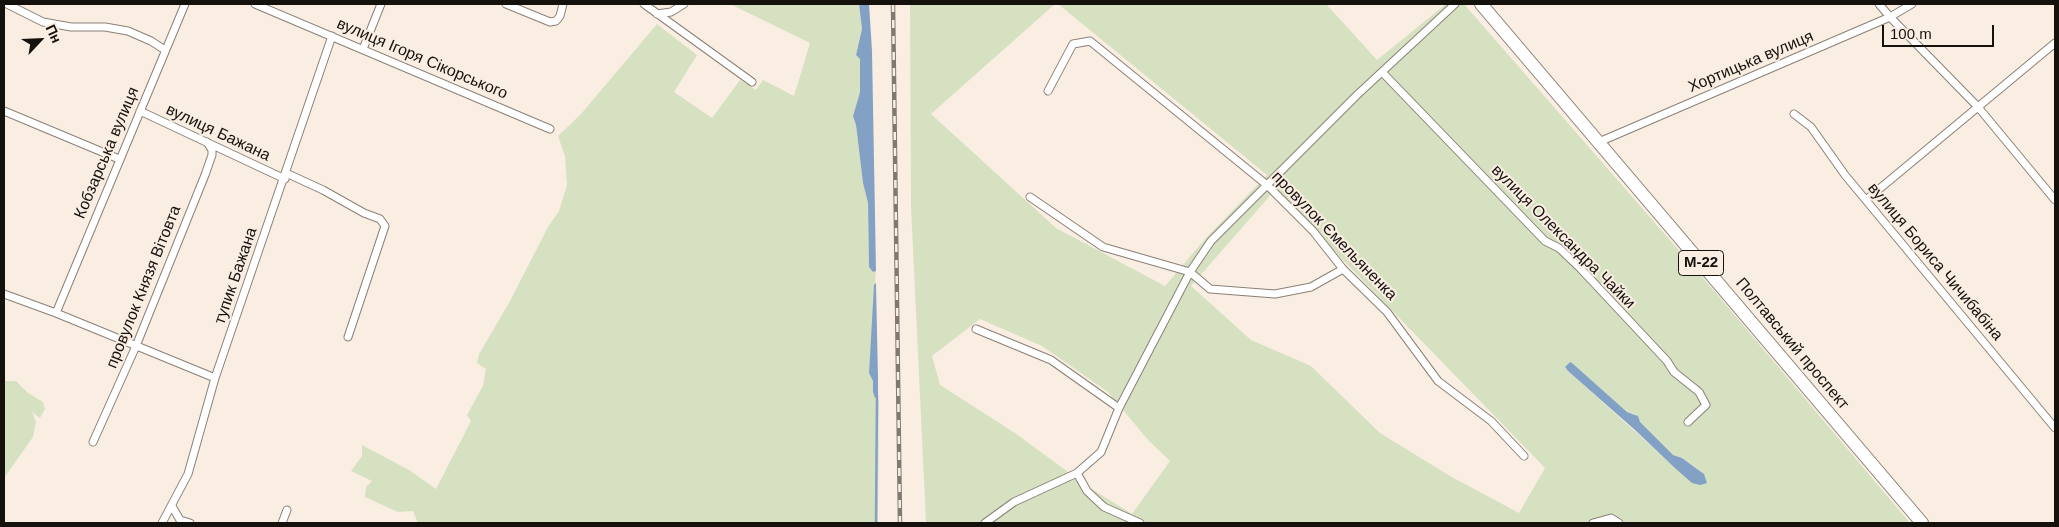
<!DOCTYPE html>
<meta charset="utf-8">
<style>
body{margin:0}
#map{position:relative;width:2059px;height:527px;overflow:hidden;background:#faeee3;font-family:Helvetica,sans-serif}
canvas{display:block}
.frame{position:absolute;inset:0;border:5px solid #15120e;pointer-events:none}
.north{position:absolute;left:15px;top:15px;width:50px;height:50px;-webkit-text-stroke:4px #faeee3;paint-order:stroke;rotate:65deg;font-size:14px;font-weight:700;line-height:20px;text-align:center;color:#15120e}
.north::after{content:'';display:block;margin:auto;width:18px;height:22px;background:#15120e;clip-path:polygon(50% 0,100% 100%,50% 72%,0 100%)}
.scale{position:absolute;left:1882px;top:25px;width:112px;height:22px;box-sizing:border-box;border:2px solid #15120e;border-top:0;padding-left:6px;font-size:15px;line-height:18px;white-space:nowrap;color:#15120e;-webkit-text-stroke:4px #faeee3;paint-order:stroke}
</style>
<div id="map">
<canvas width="2059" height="527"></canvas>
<div class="frame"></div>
<div class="north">Пн</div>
<div class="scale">100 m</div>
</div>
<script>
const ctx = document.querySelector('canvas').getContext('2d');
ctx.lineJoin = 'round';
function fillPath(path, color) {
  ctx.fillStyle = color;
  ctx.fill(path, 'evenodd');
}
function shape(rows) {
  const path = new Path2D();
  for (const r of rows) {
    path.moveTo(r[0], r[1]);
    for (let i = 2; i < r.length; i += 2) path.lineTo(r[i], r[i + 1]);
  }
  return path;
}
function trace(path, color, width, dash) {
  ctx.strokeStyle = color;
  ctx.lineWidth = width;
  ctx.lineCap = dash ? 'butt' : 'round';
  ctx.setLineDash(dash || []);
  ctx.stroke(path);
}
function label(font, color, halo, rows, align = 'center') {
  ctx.font = font + ' Helvetica,sans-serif';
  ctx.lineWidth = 4;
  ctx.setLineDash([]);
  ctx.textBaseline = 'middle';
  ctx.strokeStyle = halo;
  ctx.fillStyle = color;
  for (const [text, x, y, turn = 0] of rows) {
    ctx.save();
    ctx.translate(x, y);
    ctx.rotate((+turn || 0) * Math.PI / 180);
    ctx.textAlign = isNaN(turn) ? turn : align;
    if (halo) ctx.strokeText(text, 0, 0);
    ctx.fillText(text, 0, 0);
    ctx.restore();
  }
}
const green = shape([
 [730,4,859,4,862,29,856,55,860,58,860,92,853,116,856,125,863,183,868,203,869,267,873,272,876,271,869,373,873,381,873,392,879,402,878,523,418,523,413,511,398,512,365,497,366,487,372,481,351,471,362,456,362,445,409,470,436,489,471,421,467,415,483,386,486,369,477,363,479,354,509,303,548,227,559,211,567,185,565,156,558,136,581,114,657,24,697,55,674,92,712,118,740,80,756,90,763,80,794,96,810,43],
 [910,4,1055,4,931,114,1056,228,1165,286,1205,239,1267,175,1058,4,1326,4,1377,60,1446,4,1464,4,1710,286,1910,523,926,523,911,207],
 [1275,190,1545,468,1519,513,1450,476,1380,433,1311,366,1251,340,1191,286],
 [980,319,1042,346,1108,392,1148,440,1170,461,1132,514,1087,486,1015,433,940,385,932,356],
 [1570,362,1627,412,1635,414,1640,422,1664,448,1673,455,1682,458,1699,470,1706,479,1689,480,1568,371,1565,367],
 [4,381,16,381,28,393,43,402,45,409,40,418,32,412,36,422,33,437,4,478]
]);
const water = shape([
 [859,4,869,4,872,51,876,271,873,272,869,267,868,203,863,183,856,125,853,116,860,92,860,59,856,55,862,29],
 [876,283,878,379,878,395,875,398,873,392,873,381,869,373,874,285],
 [1570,362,1572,363,1627,412,1638,416,1640,422,1673,455,1682,458,1704,474,1707,483,1700,485,1692,483,1676,469,1635,430,1568,371,1565,367]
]);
const stream = shape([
 [876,523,877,396]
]);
const street = shape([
 [7,4,43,22,71,27,105,27,128,31,151,41,165,50],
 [255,4,550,129],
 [506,4,550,22,556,21,560,16,563,4],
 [644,4,752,82],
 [1879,4,1890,17,1978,107,2055,200],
 [657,14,671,12,684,4],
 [363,49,381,4],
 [1382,72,1545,241,1559,248,1580,268,1667,361,1674,372,1699,392,1706,405,1688,422],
 [1048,91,1073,44,1090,41,1267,185,1313,231,1343,269,1387,312,1438,381,1491,421,1524,456],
 [4,111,119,159],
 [140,111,285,179],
 [1794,114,1811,127,1845,175,2055,428],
 [1599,142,1890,17,1912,4],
 [286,173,323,190,364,213,380,219,385,226,348,337],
 [1030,197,1103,247,1190,272,1210,289,1275,294,1311,287,1343,269],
 [1866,200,2055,43],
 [4,294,56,313,215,378],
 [56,313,185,4],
 [976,329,1051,360,1119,408],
 [93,442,136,346,205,175,212,155,212,150,207,142],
 [172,506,180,520,190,523],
 [162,523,188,474,215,378,332,36],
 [282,523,287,510],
 [985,523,1014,502,1077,473],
 [1140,523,1104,507,1087,491,1077,473,1101,452,1119,408,1190,272,1211,241,1357,95,1455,4],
 [1593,523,1611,518,1619,523]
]);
const highway = shape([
 [1481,4,1922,523]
]);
const rail = shape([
 [893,4,900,523]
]);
const shields = [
 [1701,263,45]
];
const shieldNames = [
 ["М-22",1701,263]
];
const streetNames = [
 ["вулиця Ігоря Сікорського",422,59,23],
 ["Хортицька вулиця",1751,62,-23],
 ["вулиця Бажана",218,133,25],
 ["Кобзарська вулиця",107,153,-67],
 ["провулок Ємельяненка",1334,236,46],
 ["вулиця Олександра Чайки",1563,237,45],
 ["вулиця Бориса Чичибабіна",1935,262,50],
 ["тупик Бажана",236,276,-71],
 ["провулок Князя Вітовта",144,287,-68],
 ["Полтавський проспект",1792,344,50]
];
fillPath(green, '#d6e1c2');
fillPath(water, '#83a1c5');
trace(stream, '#83a1c5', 2.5);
trace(street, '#8a8076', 9);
trace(highway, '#8a8076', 14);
trace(street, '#fff', 7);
trace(highway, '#fff', 12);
trace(rail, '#807972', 4.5);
trace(rail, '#faeee3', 2.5, [8]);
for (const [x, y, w] of shields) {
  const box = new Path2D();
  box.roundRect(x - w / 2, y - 12.5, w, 25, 4);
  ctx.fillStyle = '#faeee3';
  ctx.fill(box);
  trace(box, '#15120e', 1);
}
label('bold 15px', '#15120e', null, shieldNames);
label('16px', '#15120e', '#faeee3', streetNames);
</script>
